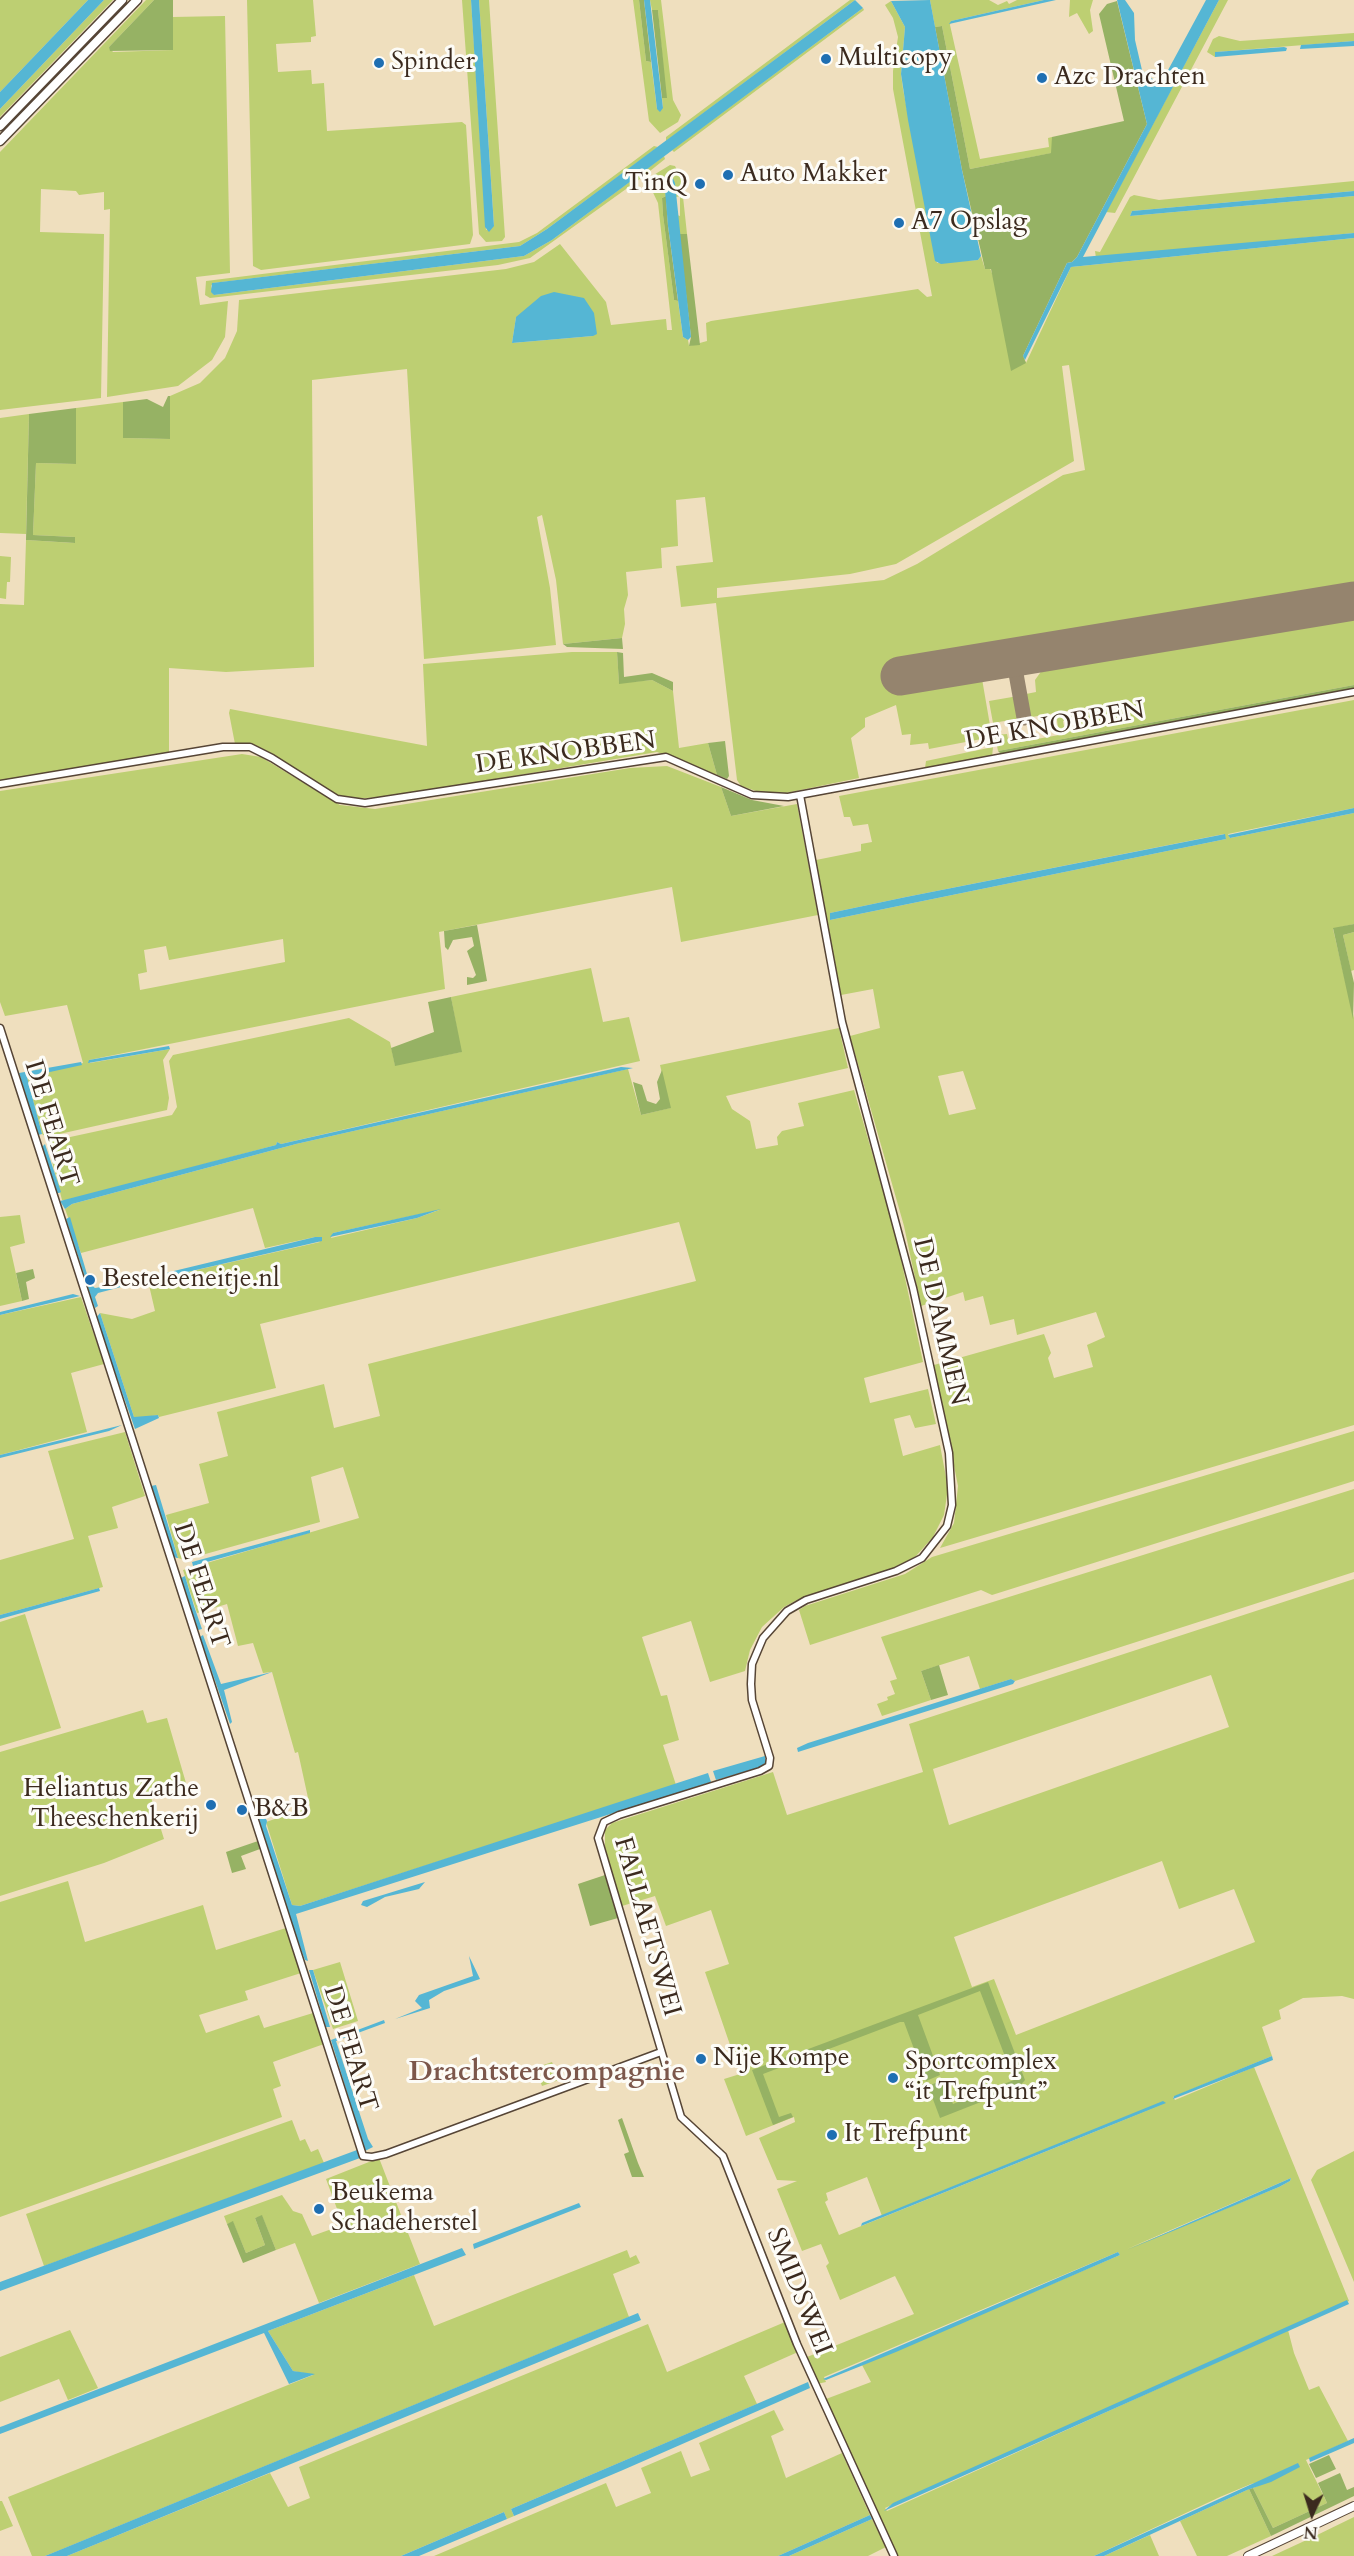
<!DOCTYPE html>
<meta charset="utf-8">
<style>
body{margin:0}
#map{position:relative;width:1354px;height:2556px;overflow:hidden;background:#efdfbe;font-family:Cardo,serif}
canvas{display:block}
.north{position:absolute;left:1282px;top:2484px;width:60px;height:60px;-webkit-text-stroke:4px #fdfcf7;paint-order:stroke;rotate:184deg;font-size:16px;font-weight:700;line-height:24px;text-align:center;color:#3b2a1e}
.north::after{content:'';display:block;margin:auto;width:21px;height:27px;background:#3b2a1e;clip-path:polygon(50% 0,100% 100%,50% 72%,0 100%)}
</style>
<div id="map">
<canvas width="1354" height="2556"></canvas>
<div class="north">N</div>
</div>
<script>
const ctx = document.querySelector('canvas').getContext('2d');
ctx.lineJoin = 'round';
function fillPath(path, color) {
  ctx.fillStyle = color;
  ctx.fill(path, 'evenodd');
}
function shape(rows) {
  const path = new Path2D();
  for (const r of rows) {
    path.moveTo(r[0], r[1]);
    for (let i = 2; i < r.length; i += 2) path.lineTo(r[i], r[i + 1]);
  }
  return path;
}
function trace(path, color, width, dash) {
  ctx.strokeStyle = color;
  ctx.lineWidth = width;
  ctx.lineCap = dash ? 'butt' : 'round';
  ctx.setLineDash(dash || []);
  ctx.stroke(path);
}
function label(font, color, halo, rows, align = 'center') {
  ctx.font = font + ' Cardo,serif';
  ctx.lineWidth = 6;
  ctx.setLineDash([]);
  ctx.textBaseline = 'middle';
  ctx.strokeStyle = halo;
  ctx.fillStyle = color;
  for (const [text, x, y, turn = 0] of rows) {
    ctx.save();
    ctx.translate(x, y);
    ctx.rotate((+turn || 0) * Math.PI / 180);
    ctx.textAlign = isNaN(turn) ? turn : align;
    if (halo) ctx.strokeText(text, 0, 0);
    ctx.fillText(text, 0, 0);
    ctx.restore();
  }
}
const green = shape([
 [0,0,88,0,0,92],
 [104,0,113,0,0,117,0,109],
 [146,0,154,0,109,47,113,52,173,50,173,17,225,16,230,273,196,277,200,305,228,301,225,337,212,360,178,386,107,397,110,209,104,210,104,192,79,195,76,191,41,189,40,232,104,234,101,398,0,410,0,152],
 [247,0,313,0,316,36,311,37,311,42,276,44,278,72,311,70,312,84,324,83,327,131,462,122,466,125,473,235,470,244,261,270,253,266],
 [462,0,471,0,486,230,494,225,479,0,489,0,505,237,502,241,486,242,479,234],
 [633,0,639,0,646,61,651,62,657,109,663,108,662,98,666,98,658,10,652,10,650,0,661,0,673,100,681,115,678,122,660,133,649,121],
 [850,0,855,0,666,141,666,137],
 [930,0,989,0,998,5,1007,1,1009,4,1017,0,1044,0,951,21,950,25,980,159,1049,147,1048,138,1052,137,1052,153,970,169,942,26,935,27],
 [1070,0,1093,0,1090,10,1093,31,1089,34,1077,13,1069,17],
 [1219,0,1228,0,1115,213,1106,212],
 [891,1,905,27,901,74,903,89,937,263,978,260,981,256,985,269,990,268,1026,363,1071,267,1354,238,1354,589,979,651,978,655,899,668,901,685,981,673,992,737,929,749,928,743,910,745,911,734,902,735,896,705,865,718,865,727,851,738,859,778,786,793,759,792,741,786,737,780,716,603,681,607,676,566,713,562,705,497,676,500,678,546,661,548,662,568,626,572,628,595,624,609,625,624,622,638,563,644,556,580,542,515,537,517,550,588,556,645,424,659,407,369,312,380,314,667,226,672,169,668,169,754,0,782,0,604,24,605,26,540,74,543,75,537,33,535,36,463,76,464,76,408,123,402,123,438,170,439,170,396,200,383,225,358,237,331,239,300,506,269,534,262,560,244,606,302,611,325,666,319,667,330,672,330,658,203,648,182,652,176,670,165,675,166,681,178,687,234,679,234,677,215,680,216,680,196,676,197,675,183,664,178,666,196,662,198,663,215,674,300,678,301,683,337,688,340,689,346,707,341,706,323,711,321,918,289,927,297,932,296,893,89,893,71,898,37,893,18,885,5],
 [516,317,593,336,512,343],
 [1069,365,1085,470,1063,475,917,564,884,580,717,598,717,588,850,574,896,564,1074,461,1062,366],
 [863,8,864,10,674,152,672,150],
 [1354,33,1354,41,1216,52,1215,57,1207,52,1213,39,1219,36,1240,41],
 [654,146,658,147,547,229,520,246,213,283,211,286,214,295,524,256,552,240,664,156,665,159,640,179,530,258,498,265,210,298,205,295,206,281,519,242,537,233],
 [1354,181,1354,191,1132,211,1130,216,1354,196,1354,233,1096,258,1095,251,1100,252,1130,197,1134,195,1159,200],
 [29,414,26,534,0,533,0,418],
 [0,556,11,557,10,582,7,582,6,599,0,598],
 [1354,615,1354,685,998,751,995,735,1007,734,1009,744,1059,735,1057,720,1053,717,1067,715,1067,720,1063,721,1065,732,1076,730,1074,719,1070,719,1069,714,1073,710,1026,718,1021,695,1036,692,1035,680,1045,666],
 [572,652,617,652,619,683,652,680,673,691,679,748,708,743,717,775,657,752,394,796,352,799,334,795,280,760,235,744,229,713,230,709,427,746,423,664],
 [1018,696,1022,718,993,723,989,701],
 [1354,700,1354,808,1228,834,1230,838,1354,813,1354,924,1333,929,1354,1018,1354,1425,940,1548,954,1523,958,1486,934,1365,1044,1334,1051,1353,1048,1358,1054,1378,1093,1367,1087,1345,1105,1337,1096,1312,1017,1335,1014,1319,990,1325,983,1296,965,1301,963,1292,921,1306,904,1226,850,1036,880,1028,873,989,841,995,816,860,861,851,861,844,872,842,868,824,853,826,850,817,844,817,839,796],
 [1224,834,1226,839,830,920,830,913,906,897],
 [963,1071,976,1109,949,1115,938,1076],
 [993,747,992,757,925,768,926,761],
 [242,754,261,757,340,805,375,809,630,768,667,766,721,787,731,816,797,804,818,915,681,942,672,887,439,932,445,989,89,1060,90,1063,170,1049,163,1060,169,1098,167,1110,46,1137,42,1134,27,1077,83,1063,67,1005,5,1016,0,1002,0,791],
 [283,939,285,962,140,990,138,974,147,972,144,950,166,946,169,960],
 [1354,932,1354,970,1351,971,1343,935],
 [591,968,603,1022,629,1017,640,1061,281,1144,277,1142,276,1145,71,1200,62,1200,47,1142,172,1115,177,1107,169,1061,173,1055,349,1018,390,1042,395,1065,461,1052,451,997],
 [839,1028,848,1068,726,1096,732,1109,750,1121,756,1149,778,1145,777,1137,782,1131,804,1126,798,1103,854,1090,896,1236,923,1362,864,1378,870,1403,928,1389,936,1424,915,1428,910,1415,894,1419,903,1456,940,1445,948,1488,944,1515,933,1537,916,1556,902,1565,799,1599,784,1607,762,1627,750,1650,745,1671,710,1682,691,1621,642,1637,661,1696,667,1695,679,1740,663,1745,676,1785,300,1906,292,1905,266,1822,310,1807,298,1752,295,1753,272,1672,263,1673,253,1643,238,1646,227,1604,197,1613,183,1570,359,1518,343,1467,311,1477,320,1522,184,1560,178,1558,166,1515,209,1503,199,1464,228,1456,217,1412,324,1384,334,1428,380,1416,368,1364,696,1281,679,1222,260,1324,276,1388,159,1417,158,1415,140,1418,134,1417,100,1313,132,1319,155,1311,148,1281,320,1242,315,1237,265,1248,253,1208,81,1253,65,1209,72,1204,296,1144,628,1069,641,1115,670,1108,660,1065],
 [439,1210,417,1218,331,1238,333,1233],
 [20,1215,25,1243,10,1247,22,1301,0,1306,0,1217],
 [81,1297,104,1364,71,1373,87,1432,0,1455,0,1315],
 [1354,1431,1354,1481,992,1595,981,1590,810,1645,799,1610,805,1606,905,1574,932,1557],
 [125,1432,145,1496,112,1507,118,1528,88,1536,103,1587,0,1615,0,1560,74,1539,48,1451],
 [1354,1489,1354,1572,1015,1681,1011,1679,980,1689,969,1656,921,1671,931,1700,882,1716,877,1704,888,1700,887,1697,895,1694,890,1681,897,1679,881,1637],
 [1354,1579,1354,1999,1342,1996,1303,1998,1279,2010,1281,2019,1262,2027,1272,2056,1173,2097,1175,2100,1254,2067,1349,2301,885,2508,887,2511,1288,2330,1294,2353,1309,2390,1319,2386,1348,2441,1306,2460,1327,2503,1273,2528,1253,2488,1276,2478,1251,2484,1220,2497,1094,2556,897,2556,826,2399,871,2382,862,2365,1120,2255,1118,2252,1009,2298,824,2377,826,2382,817,2384,807,2357,914,2314,895,2276,840,2300,826,2266,829,2263,821,2244,802,2251,777,2189,797,2181,777,2180,759,2138,795,2122,794,2117,746,2136,724,2079,740,2074,705,1972,729,1964,711,1910,666,1926,655,1896,622,1906,605,1849,605,1830,612,1823,773,1772,787,1815,923,1772,909,1724],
 [1211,1675,1229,1727,949,1825,933,1769],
 [1162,1861,1179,1909,1234,1889,1255,1942,1016,2035,994,1979,972,1987,954,1937],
 [1166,2103,839,2235,825,2202,828,2200,826,2193,867,2177,882,2216],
 [1291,2178,1290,2181,1279,2187,1127,2249],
 [25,1614,61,1728,0,1746,0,1622],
 [143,1710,147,1723,167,1718,186,1783,150,1794,164,1839,104,1863,0,1896,0,1752],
 [68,1881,85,1942,203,1905,216,1950,286,1928,301,1973,245,1991,248,2000,199,2015,206,2033,259,2015,264,2028,313,2013,324,2044,273,2062,281,2086,273,2089,282,2117,0,2217,0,1902],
 [340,1962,358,2021,333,2029,313,1970],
 [552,2062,559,2080,542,2086,535,2068],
 [292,2120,300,2141,305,2139,311,2152,318,2149,324,2163,44,2266,26,2214],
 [1354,2151,1354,2282,1311,2180,1317,2170],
 [379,2158,420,2264,319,2303,295,2243,276,2250,262,2216,255,2218,265,2245,246,2253,233,2222,227,2224,224,2216,282,2195,293,2211,302,2214,312,2236,343,2225,326,2179],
 [627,2250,630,2258,636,2255,640,2263,613,2274,629,2317,60,2550,45,2556,32,2556,8,2497,313,2375,293,2371,268,2331,414,2275,434,2326],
 [785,2322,798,2352,744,2376,757,2404,511,2509,514,2516,507,2519,504,2512,401,2556,67,2556,270,2473,288,2507,310,2498,299,2467,648,2324,667,2372],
 [70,2330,98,2388,68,2400,59,2379,0,2402,0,2357],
 [774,2410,784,2430,771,2436,786,2478,842,2453,870,2515,778,2556,434,2556,606,2483,616,2507,651,2493,641,2468,681,2451,691,2477,710,2470,699,2443],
 [1249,2489,1271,2536,1227,2556,1197,2556,1180,2521],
 [0,2501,2,2501,13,2526,0,2531],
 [1354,2517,1354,2556,1272,2556,1313,2537],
 [872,2519,886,2547,868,2556,789,2556],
 [1150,2535,1159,2556,1104,2556]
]);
const forest = shape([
 [154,0,173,0,173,50,110,51,109,47],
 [639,0,644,0,651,62,646,61],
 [1117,1,1147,124,1077,257,1072,262,1067,263,1023,356,1026,363,1011,371,991,269,985,269,962,170,935,27,942,26,970,169,1051,153,1052,137,1124,121,1099,14,1107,4],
 [652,10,658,10,667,98,662,98],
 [666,196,668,226,678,301,674,300,663,215,662,198],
 [679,234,687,234,700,345,689,346,691,337],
 [168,396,170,396,170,439,123,438,123,402,147,399,163,407],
 [76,408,76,464,36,463,33,535,75,537,75,543,26,540,29,414],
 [622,638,623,649,567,647,563,644],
 [617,652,623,653,624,677,652,673,673,682,673,691,652,680,619,684],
 [1354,685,1354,690,1001,754,998,751],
 [725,741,729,776,727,779,717,775,708,743],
 [721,787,752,800,784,806,731,816],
 [1354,924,1354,932,1343,935,1354,983,1353,1019,1333,928],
 [477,925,487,981,467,985,467,977,473,978,476,975,467,951,474,946,472,937,453,940,448,950,445,947,444,931],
 [451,997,462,1052,395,1066,391,1048,434,1032,428,1002],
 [662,1070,671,1108,641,1115,633,1082,642,1085,647,1101,656,1104,660,1099,657,1082],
 [33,1269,35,1278,26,1282,29,1299,22,1301,16,1273],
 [939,1665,948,1695,931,1700,921,1671],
 [258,1841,260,1849,241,1856,246,1869,232,1873,226,1852],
 [605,1875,618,1918,590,1926,578,1884],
 [988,1982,1025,2080,1019,2087,940,2118,928,2086,943,2080,953,2104,1014,2080,980,1991,918,2015,940,2075,926,2081,904,2022,900,2022,763,2074,779,2117,791,2113,793,2117,773,2125,752,2070],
 [622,2118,638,2163,644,2177,632,2177,624,2154,629,2152,618,2120],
 [262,2215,276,2250,243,2263,227,2224,233,2221,246,2253,265,2245,255,2218],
 [1329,2455,1336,2469,1316,2478,1309,2464],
 [1340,2473,1347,2490,1354,2487,1354,2496,1271,2536,1249,2489,1253,2488,1273,2528,1327,2503,1318,2483]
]);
const water = shape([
 [88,0,104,0,0,109,0,92],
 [471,0,479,0,494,226,489,232,485,227],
 [644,0,650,0,663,108,660,112,657,109],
 [855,0,863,8,552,240,524,256,214,295,211,292,212,283,520,246,547,229],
 [930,0,962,170,981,256,978,260,941,264,935,261,908,120,901,74,905,27,891,1],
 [1044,0,1056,0,949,24,951,21],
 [1117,0,1125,0,1134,13,1135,40,1142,70,1155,81,1161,80,1167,72,1206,0,1219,0,1083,257,1354,233,1354,238,1071,267,1025,360,1023,356,1067,263,1072,262,1077,257,1147,124],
 [1354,41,1354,46,1300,49,1301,45],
 [1284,47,1287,48,1286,51,1215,57,1215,52],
 [668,175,672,176,675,183,691,337,688,340,683,337,668,226,664,178],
 [1354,191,1354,196,1130,216,1132,211],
 [554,292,584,298,594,313,597,334,593,336,512,343,516,317,541,296],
 [1354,808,1354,813,1230,838,1228,835],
 [1225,834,1226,839,830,920,830,913,906,897],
 [169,1046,170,1049,88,1063,89,1060],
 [81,1062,82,1065,27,1077,42,1134,38,1135,19,1073],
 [621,1067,633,1068,296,1144,72,1204,65,1209,60,1201,276,1145,277,1142,281,1144],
 [45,1144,61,1192,59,1193,57,1193,42,1147],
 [441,1209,417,1218,330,1237,333,1233],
 [70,1217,87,1274,85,1277,66,1219],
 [315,1237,322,1237,322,1241,148,1281,128,1285,124,1283],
 [89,1283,95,1288,120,1284,121,1287,98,1293,95,1297,98,1306,95,1308,87,1285],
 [73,1294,80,1296,0,1315,0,1312],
 [100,1313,134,1417,158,1415,159,1418,135,1429,96,1318],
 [122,1425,109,1431,0,1458,0,1455],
 [156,1485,178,1558,177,1558,174,1557,151,1486],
 [310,1530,310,1533,193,1566,192,1562],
 [185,1576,194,1606,202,1629,198,1630,181,1578],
 [99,1588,100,1591,0,1619,0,1615],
 [203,1635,221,1684,272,1672,224,1690,232,1722,230,1724,200,1637],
 [1011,1679,1015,1681,1013,1684,798,1752,797,1748,808,1743],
 [765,1756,766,1762,761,1767,716,1780,713,1771],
 [708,1773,711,1782,708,1783,296,1914,308,1961,305,1960,289,1916,259,1819,265,1817,267,1821,266,1826,292,1905,300,1906],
 [425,1882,419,1889,385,1897,367,1907,361,1905,363,1901],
 [469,1956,480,1979,444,1991,429,2000,430,2008,395,2019,422,2008,415,2001,419,1995,473,1976],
 [309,1970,313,1970,330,2027,326,2027],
 [384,2020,385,2023,336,2041,368,2139,373,2147,365,2151,331,2040],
 [1272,2056,1273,2060,1173,2099,1174,2096],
 [1163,2101,1166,2103,861,2226,862,2223],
 [357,2150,360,2158,0,2291,0,2282],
 [1291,2178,1290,2181,1279,2187,1127,2250],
 [579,2203,581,2207,474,2249,473,2244],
 [462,2248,466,2255,268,2331,293,2371,315,2374,289,2384,264,2333,0,2434,0,2427,3,2426],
 [1118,2252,1120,2255,896,2352,826,2380,823,2379],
 [1347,2300,1349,2304,884,2511,893,2503],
 [638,2313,641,2320,94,2545,67,2556,45,2556],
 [808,2382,810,2388,623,2470,514,2516,511,2509],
 [1354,2438,1354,2443,1310,2462,1309,2458],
 [1298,2463,1300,2467,1271,2482,1247,2490,1104,2556,1094,2556],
 [504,2512,507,2519,419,2556,401,2556],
 [870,2515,872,2519,789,2556,778,2556]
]);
const taxiway = shape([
 [1013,657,1024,718]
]);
const runway = shape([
 [900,676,1354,601]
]);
const minor = shape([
 [0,784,223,747,250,747,272,758,337,799,365,803,666,757,752,795,788,797,1354,692],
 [800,795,842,1022,913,1288,949,1453,952,1505,947,1526,922,1558,896,1571,806,1600,787,1611,763,1638,752,1664,751,1684,752,1700,770,1758,769,1766,760,1771,619,1815,604,1822,598,1838,681,2117,723,2156,797,2344,894,2556],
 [0,1028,363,2156,372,2157,386,2154,661,2052]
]);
const major = shape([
 [1248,2556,1354,2506]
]);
const highway = shape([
 [0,126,122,0],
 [0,141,137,0]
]);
const markers = [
 [826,59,6,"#1f6fb2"],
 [379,63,6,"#1f6fb2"],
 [1042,78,6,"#1f6fb2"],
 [728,175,6,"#1f6fb2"],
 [700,184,6,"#1f6fb2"],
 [899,223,6,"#1f6fb2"],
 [90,1280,6,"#1f6fb2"],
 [211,1805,6,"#1f6fb2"],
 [242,1810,6,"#1f6fb2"],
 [701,2059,6,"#1f6fb2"],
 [893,2078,6,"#1f6fb2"],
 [832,2135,6,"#1f6fb2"],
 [319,2209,6,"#1f6fb2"]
];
const poiNames = [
 ["Multicopy",838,59],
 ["Spinder",391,63],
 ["Azc Drachten",1054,78],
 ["Auto Makker",740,175],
 ["TinQ",688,184,"right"],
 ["A7 Opslag",911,223],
 ["Besteleeneitje.nl",102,1280],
 ["Heliantus Zathe",199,1790,"right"],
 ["Theeschenkerij",199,1820,"right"],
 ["B&B",254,1810],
 ["Nije Kompe",713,2059],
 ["Sportcomplex",905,2063],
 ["“it Trefpunt”",905,2093],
 ["It Trefpunt",844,2135],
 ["Beukema",331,2194],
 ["Schadeherstel",331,2224]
];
const streetNames = [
 ["DE KNOBBEN",1055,727,-10],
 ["DE KNOBBEN",566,754,-8],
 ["DE FEART",50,1124,73],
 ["DE DAMMEN",939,1322,77],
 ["DE FEART",200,1586,72],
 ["FALLAETSWEI",646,1927,74],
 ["DE FEART",349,2049,73],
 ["SMIDSWEI",798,2292,68]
];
const quarterNames = [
 ["Drachtstercompagnie",547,2074]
];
fillPath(green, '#bdcf72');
fillPath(forest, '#96b264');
fillPath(water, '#55b6d4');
trace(taxiway, '#95846e', 15);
trace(runway, '#95846e', 39);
trace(minor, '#564536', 9);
trace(major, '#564536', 10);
trace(highway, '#564536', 11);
trace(minor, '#fff', 6);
trace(major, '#fff', 8);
trace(highway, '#fff', 8);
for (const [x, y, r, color] of markers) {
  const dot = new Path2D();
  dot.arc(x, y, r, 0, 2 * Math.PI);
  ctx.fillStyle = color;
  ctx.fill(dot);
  trace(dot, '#fdfcf7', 2);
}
label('26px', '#3b2a1e', '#fdfcf7', poiNames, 'left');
label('26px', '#3b2a1e', '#fdfcf7', streetNames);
label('bold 28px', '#7c574b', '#fdfcf7', quarterNames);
</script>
